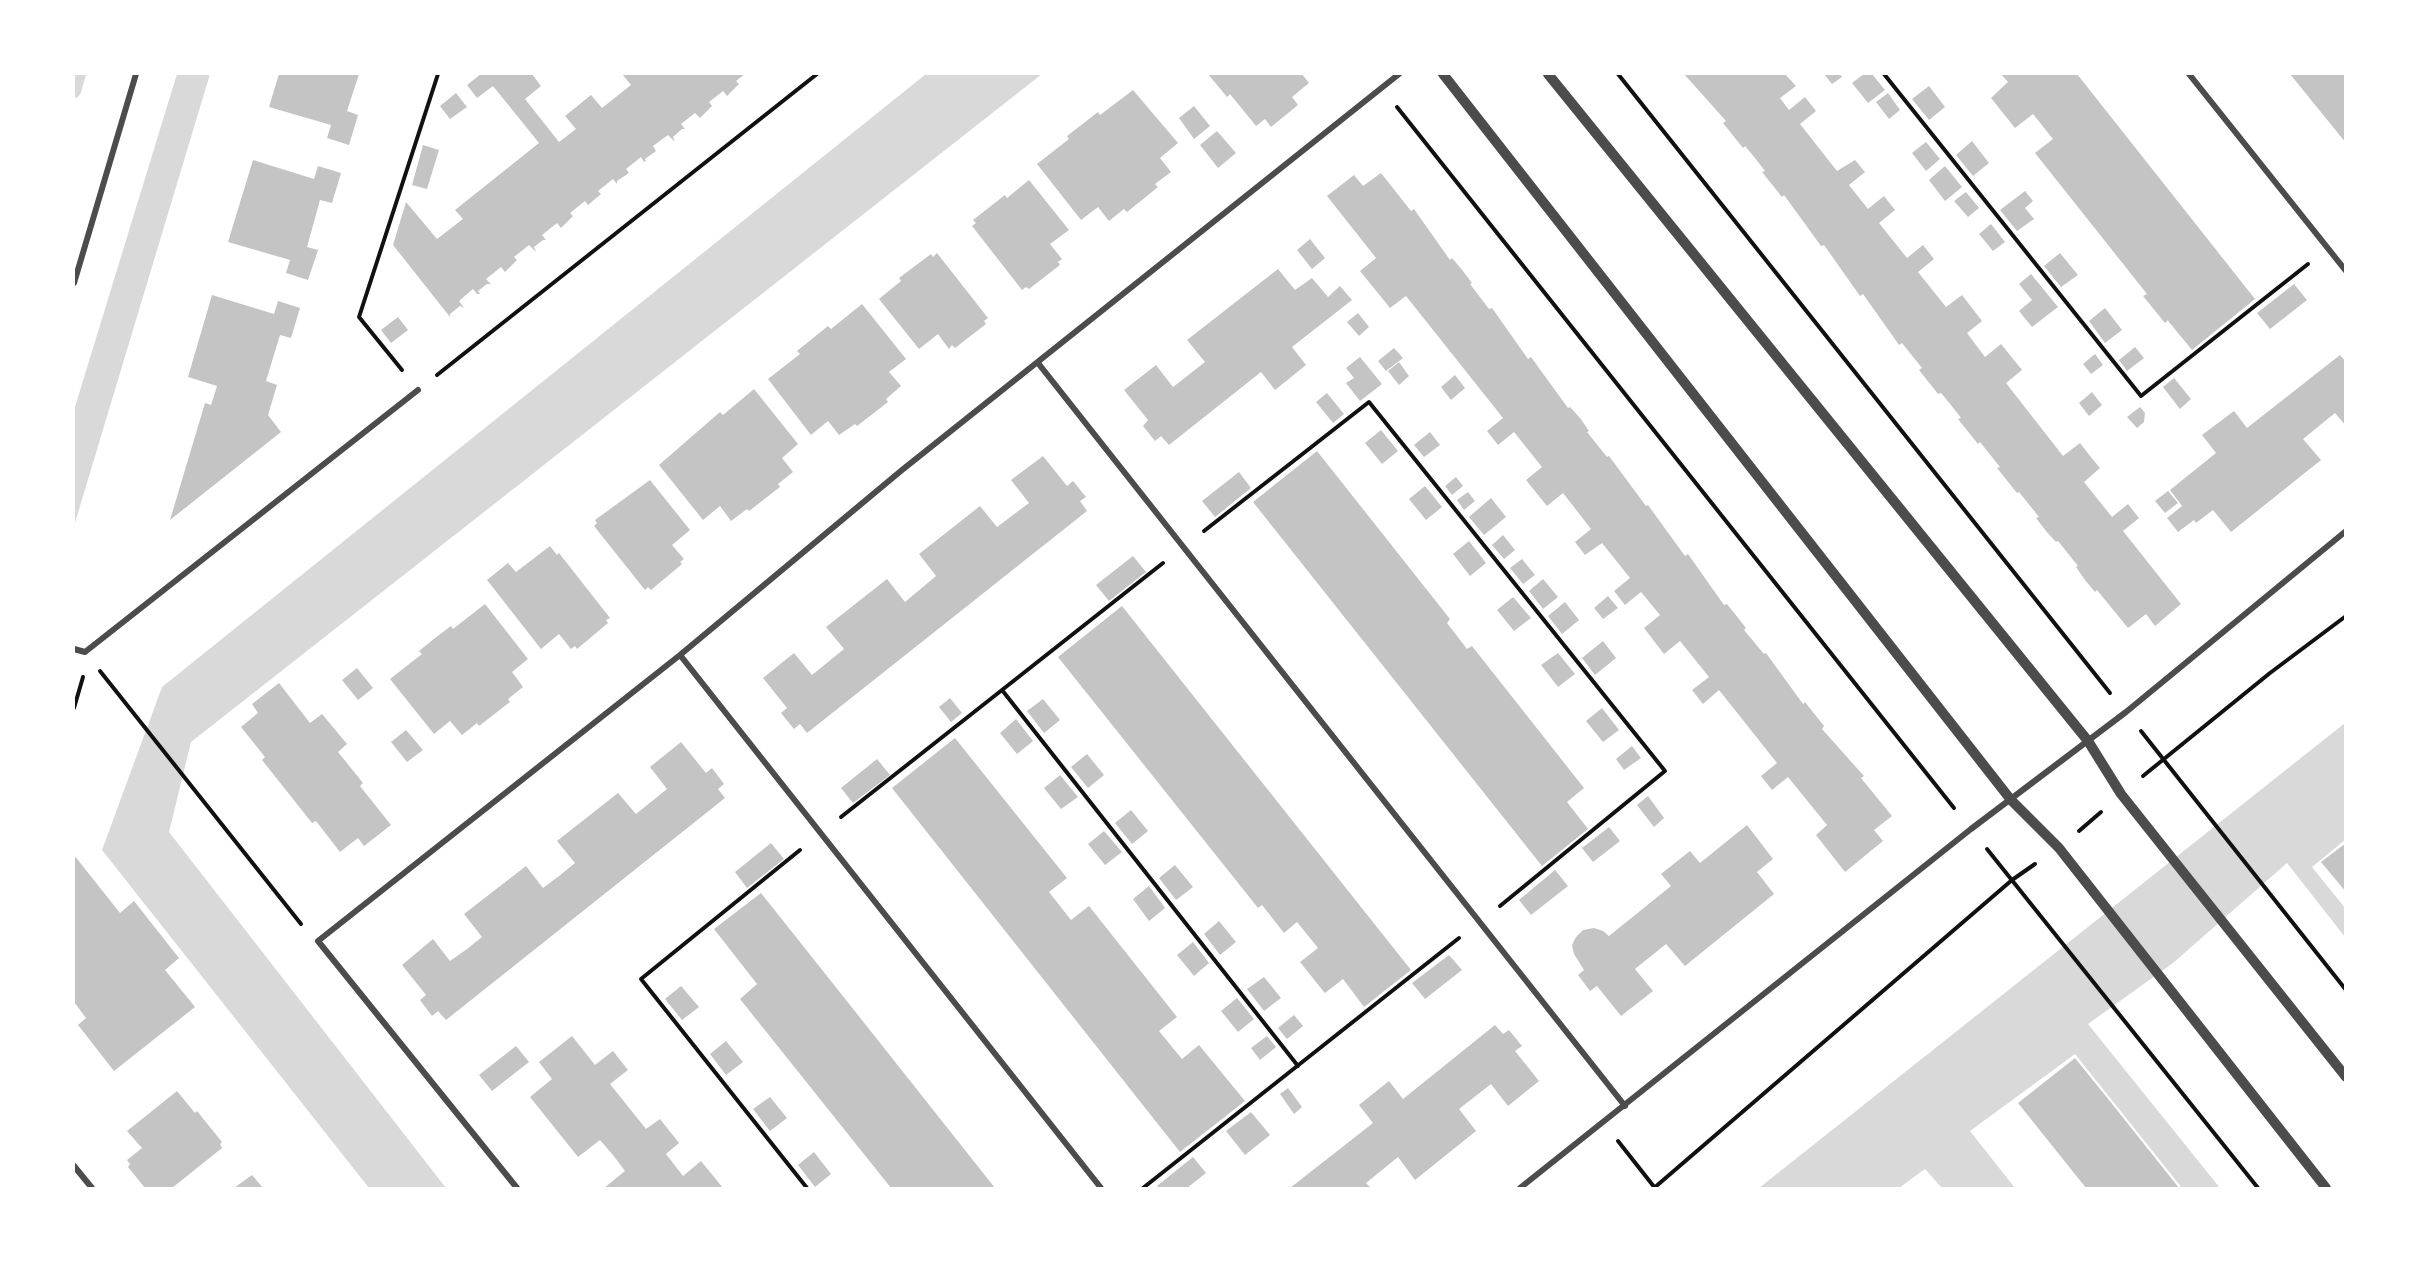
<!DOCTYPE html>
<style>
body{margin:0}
#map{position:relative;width:2419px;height:1262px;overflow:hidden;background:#fff;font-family:"Asap Condensed",sans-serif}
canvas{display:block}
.frame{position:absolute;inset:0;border:75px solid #fff;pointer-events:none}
</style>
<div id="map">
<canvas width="2419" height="1262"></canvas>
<div class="frame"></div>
</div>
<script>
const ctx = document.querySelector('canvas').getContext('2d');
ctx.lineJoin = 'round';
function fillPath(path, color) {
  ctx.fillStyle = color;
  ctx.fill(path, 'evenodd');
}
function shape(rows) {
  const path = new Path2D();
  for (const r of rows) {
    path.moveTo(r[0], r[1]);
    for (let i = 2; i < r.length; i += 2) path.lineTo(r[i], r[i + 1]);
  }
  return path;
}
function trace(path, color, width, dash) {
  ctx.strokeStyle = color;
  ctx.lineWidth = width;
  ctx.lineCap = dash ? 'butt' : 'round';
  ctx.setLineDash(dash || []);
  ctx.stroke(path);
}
const water = shape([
 [177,74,210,74,74,526,74,410],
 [926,74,1042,74,191,742,169,832,446,1188,369,1188,102,850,162,687],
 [2345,723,2345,840,2312,867,2345,908,2345,937,2287,863,2173,963,2088,1024,2220,1188,2182,1188,2075,1054,1970,1131,2015,1188,1942,1188,1925,1169,1899,1188,1759,1188]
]);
const stream = shape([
 [74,91,79,74]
]);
const building = shape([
 [279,74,359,74,347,111,358,115,349,145,327,138,331,125,269,107],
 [481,74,532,74,541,86,525,99,559,142,576,129,565,116,591,95,602,108,631,85,622,74,745,74,736,81,739,84,727,96,723,91,709,102,712,106,700,118,695,113,681,124,685,129,682,129,673,137,675,142,668,135,653,146,656,151,645,159,646,161,644,162,641,157,626,169,629,173,617,181,617,184,613,179,598,191,601,194,588,205,585,201,570,213,573,216,561,228,557,223,542,235,546,240,543,240,534,247,536,252,529,245,514,257,517,260,505,272,501,267,486,279,491,284,487,284,478,291,480,294,477,294,473,289,459,301,464,308,460,306,450,314,450,317,393,245,406,202,437,239,463,219,455,210,539,143,493,86,477,98,467,85],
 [1208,74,1302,74,1309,83,1292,97,1298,105,1271,127,1265,119,1256,126,1230,94,1227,97],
 [1684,74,1785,74,1796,86,1780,98,1789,110,1805,97,1816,111,1800,124,1837,171,1855,160,1865,172,1849,185,1868,209,1884,196,1895,210,1879,223,1907,258,1923,245,1934,259,1918,272,1946,307,1962,295,1982,321,1967,333,1985,357,2001,344,2022,370,2006,383,2063,456,2080,443,2090,456,2100,468,2084,482,2112,517,2128,504,2139,518,2123,531,2181,604,2155,626,2146,614,2128,628,2097,590,2095,592,2085,580,2076,567,2078,566,2058,541,2056,542,2046,531,2036,518,2039,517,2019,492,2017,493,1997,468,2000,467,1980,442,1978,444,1958,419,1961,418,1951,405,1941,393,1938,394,1919,370,1922,368,1902,343,1899,345,1863,294,1860,296,1824,245,1821,246,1784,195,1782,197,1762,172,1765,171,1755,158,1745,146,1743,148,1723,123,1726,121],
 [1824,74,1840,74,1842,77,1832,84],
 [1864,74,1872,74,1885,90,1868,103,1852,83],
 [2001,74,2077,74,2255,299,2192,350,2169,322,2168,320,2165,323,2143,296,2147,294,2035,153,2053,139,2033,114,2015,128,1991,98,2008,82],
 [2290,74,2346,74,2346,143,2320,111],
 [1929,86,1945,107,1929,120,1912,99],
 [1133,90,1178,143,1160,158,1171,172,1155,184,1158,187,1142,200,1127,212,1124,209,1109,221,1098,207,1081,220,1037,164,1069,139,1067,136,1098,112,1100,115],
 [456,93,467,107,450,119,440,106],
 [1888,93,1900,110,1889,119,1876,102],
 [1194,106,1210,126,1194,139,1179,118],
 [1217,131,1236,153,1218,168,1200,145],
 [1972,141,1989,163,1973,176,1956,155],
 [1926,142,1940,159,1926,171,1912,153],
 [423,145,439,150,427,189,412,185],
 [253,160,314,179,318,166,341,173,332,203,320,200,307,247,318,250,308,280,286,273,290,260,228,242],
 [1945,166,1962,187,1945,201,1929,180],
 [1381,173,1411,211,1414,209,1450,260,1452,258,1463,271,1472,283,1470,284,1489,309,1492,308,1528,359,1531,357,1568,408,1570,407,1580,418,1589,431,1587,432,1607,457,1609,456,1646,506,1648,505,1685,556,1688,554,1724,605,1727,604,1746,628,1744,630,1764,654,1766,653,1803,704,1805,702,1824,726,1822,729,1864,776,1861,778,1892,816,1874,830,1883,841,1845,872,1816,835,1827,825,1788,777,1772,790,1761,776,1777,763,1719,690,1703,704,1692,690,1709,677,1680,641,1664,654,1644,628,1660,615,1641,592,1625,605,1614,591,1630,578,1602,543,1585,555,1575,542,1591,529,1563,493,1547,506,1526,480,1542,467,1514,432,1498,445,1487,431,1503,418,1406,296,1390,308,1360,271,1376,258,1327,196,1354,175,1363,186],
 [1029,180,1069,230,1050,244,1062,259,1058,262,1060,265,1029,289,1026,287,1022,290,972,226,976,223,973,220,1005,195,1007,198],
 [2025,191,2033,201,2025,208,2034,219,2017,231,2000,210],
 [1966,192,1979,208,1968,217,1954,201],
 [1991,224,2005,242,1993,251,1979,234],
 [1310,239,1325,258,1312,269,1297,250],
 [937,253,988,318,984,321,986,324,955,348,952,345,949,349,938,334,919,349,879,299,901,281,899,278,931,254,933,257],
 [2060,253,2078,275,2061,287,2044,266],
 [1278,269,1295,290,1312,278,1328,297,1340,286,1352,300,1292,347,1306,365,1275,390,1261,372,1169,445,1161,436,1155,441,1143,426,1148,420,1124,390,1156,365,1173,387,1205,362,1187,340],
 [2031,274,2058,307,2032,327,2019,311,2032,300,2019,284],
 [2294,284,2307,300,2270,329,2257,313],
 [212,295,274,314,278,301,300,308,291,338,280,335,266,381,277,385,268,415,281,432,170,520,205,403,211,405,217,386,188,377],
 [862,304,906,359,889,372,901,386,886,399,888,402,857,426,855,424,839,435,828,421,811,435,768,379,800,354,797,351,828,326,831,329],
 [2105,308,2122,330,2105,343,2089,321],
 [1358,313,1369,327,1359,336,1347,322],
 [398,317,408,330,391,343,381,330],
 [2135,347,2144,358,2127,371,2119,360],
 [1394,348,1403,358,1386,371,1378,361],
 [2095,354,2103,365,2091,374,2083,364],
 [2340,355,2346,362,2346,426,2335,413,2303,439,2321,460,2231,532,2213,510,2196,523,2194,520,2178,532,2167,518,2182,506,2170,490,2216,453,2202,435,2234,411,2247,428],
 [1360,357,1382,384,1360,401,1346,383,1354,378,1346,368],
 [1399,362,1409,376,1399,385,1388,371],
 [1455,375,1465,388,1451,400,1441,387],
 [2174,378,2191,399,2180,409,2163,387],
 [754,389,798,444,782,458,793,472,778,484,780,487,749,511,747,509,731,521,720,506,703,520,659,465,720,412,723,415],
 [2092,392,2102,405,2089,416,2079,403],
 [1327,393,1344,414,1333,423,1316,402],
 [2140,407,2145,413,2144,422,2137,428,2127,417],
 [1381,430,1398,451,1382,464,1365,443],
 [1430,432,1440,445,1424,457,1414,445],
 [1317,451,1450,619,1447,623,1467,649,1472,646,1584,788,1567,802,1588,829,1542,866,1253,502],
 [1043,456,1067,486,1073,481,1086,497,1080,501,1087,511,807,733,800,724,794,729,781,713,787,708,763,678,794,653,812,675,844,649,826,627,887,579,905,602,936,576,919,554,980,506,997,527,1029,503,1011,480],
 [1239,472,1251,488,1215,517,1202,501],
 [1456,477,1463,486,1452,495,1445,486],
 [650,480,690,530,672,545,684,559,680,562,682,564,651,590,648,587,645,590,594,526,597,523,595,520],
 [1425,486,1442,507,1426,520,1409,499],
 [2168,491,2178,503,2165,513,2155,501],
 [1468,492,1475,501,1464,510,1457,500],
 [1491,498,1506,517,1484,535,1469,517],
 [1503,535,1515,550,1504,559,1492,545],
 [1469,541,1486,563,1470,576,1453,554],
 [550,546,557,555,559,553,610,618,606,620,608,623,577,649,575,646,571,649,559,634,541,649,487,580,508,563,516,572],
 [1133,556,1146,572,1109,601,1096,585],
 [1522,559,1535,575,1523,584,1510,568],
 [1543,579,1558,597,1543,609,1529,591],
 [1608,596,1618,608,1603,619,1594,608],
 [1513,597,1531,618,1514,631,1497,610],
 [1565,602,1579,620,1562,634,1548,616],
 [485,604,528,659,512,672,523,687,508,699,510,702,479,726,477,723,462,735,450,721,434,734,390,679,422,654,419,651,435,638,451,626,453,629],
 [1122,606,1411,970,1364,1007,1343,979,1325,993,1324,992,1300,962,1318,948,1297,922,1284,933,1262,905,1258,908,1058,657],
 [1603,641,1616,658,1595,675,1582,658],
 [1558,653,1575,674,1558,687,1541,665],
 [357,668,373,688,358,700,342,680],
 [279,683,310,723,322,714,347,744,338,752,363,783,360,786,391,825,364,846,358,838,340,852,316,821,312,823,262,760,265,757,241,727,258,713,252,704],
 [950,698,962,713,951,722,939,707],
 [1043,699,1060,720,1044,733,1027,711],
 [1602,708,1619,730,1603,742,1586,721],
 [1016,719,1033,741,1017,754,1000,733],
 [406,730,423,750,407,762,391,742],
 [955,738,1067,878,1049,892,1071,920,1089,906,1177,1017,1159,1031,1182,1059,1199,1045,1245,1101,1180,1152,892,788],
 [681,742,706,773,712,768,724,784,718,789,725,798,446,1020,438,1011,432,1016,420,1000,426,995,402,965,433,939,450,961,467,949,482,937,464,914,526,866,543,888,559,876,575,863,557,841,618,793,636,814,667,789,650,767],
 [1632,746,1641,758,1624,770,1616,759],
 [1087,754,1104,775,1088,788,1071,767],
 [877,759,890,775,853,803,841,788],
 [1060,775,1078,797,1061,809,1044,788],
 [1648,796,1664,818,1654,827,1637,805],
 [1131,810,1148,831,1132,844,1115,823],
 [1747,825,1773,859,1757,872,1774,894,1685,966,1666,944,1635,969,1653,991,1621,1016,1597,986,1590,991,1578,975,1584,970,1574,954,1572,945,1576,937,1583,930,1594,928,1603,931,1609,936,1671,886,1661,874,1690,851,1700,863],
 [1609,827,1620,841,1593,862,1582,848],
 [1104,831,1122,852,1105,865,1088,844],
 [771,843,784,859,747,888,735,872],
 [2346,843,2346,892,2321,862],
 [74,855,120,913,134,901,179,958,165,970,195,1007,114,1071,78,1025,86,1018,74,1002],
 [1175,865,1193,887,1176,900,1159,878],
 [1555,870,1568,886,1531,915,1519,900],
 [1149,886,1165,908,1149,921,1133,899],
 [761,893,850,1005,995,1188,891,1188,740,999,757,984,714,929],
 [1219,921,1236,942,1220,955,1204,934],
 [1193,942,1209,963,1194,976,1177,955],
 [1449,955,1462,970,1425,999,1412,983],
 [1264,977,1281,998,1264,1011,1247,989],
 [681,986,699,1007,682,1020,665,999],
 [1237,998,1254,1019,1238,1032,1221,1011],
 [1294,1015,1303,1026,1287,1039,1278,1028],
 [1495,1025,1503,1034,1509,1030,1522,1046,1515,1051,1539,1081,1508,1106,1491,1084,1459,1109,1476,1131,1415,1180,1398,1157,1366,1183,1371,1188,1290,1188,1373,1123,1359,1105,1389,1081,1403,1099],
 [572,1036,595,1065,613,1051,628,1070,610,1084,646,1129,660,1119,679,1143,666,1154,683,1176,701,1161,723,1188,604,1188,625,1171,613,1155,600,1140,578,1157,530,1097,552,1079,539,1062],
 [1267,1036,1276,1047,1260,1060,1251,1048],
 [726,1041,743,1062,726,1075,710,1054],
 [516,1046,529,1062,492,1091,479,1075],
 [2075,1058,2113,1105,2179,1188,2086,1188,2018,1103],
 [1288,1088,1302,1107,1294,1114,1280,1094],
 [177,1091,195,1113,197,1111,222,1142,220,1144,222,1148,172,1188,145,1188,128,1167,130,1164,127,1160,142,1148,127,1131],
 [770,1097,787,1118,770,1131,753,1109],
 [1251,1112,1270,1135,1245,1155,1226,1131],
 [814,1152,831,1174,815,1187,798,1165],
 [1193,1157,1206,1173,1187,1188,1159,1188,1157,1186],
 [252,1175,263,1188,234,1188]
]);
const path = shape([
 [1618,74,2110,693],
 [1884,74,2141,396,2308,264],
 [1397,107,1954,808],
 [402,370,359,317,438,74],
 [437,375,817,74],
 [1204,531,1369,402,1665,771,1500,906],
 [100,671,301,924],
 [1002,690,1298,1066],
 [74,708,83,677],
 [2141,731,2346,990],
 [2143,776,2270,673,2346,616],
 [841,817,1163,563],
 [2079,831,2101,812],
 [1987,849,2258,1188],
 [800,850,641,979,807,1188],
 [1618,1141,1655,1188],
 [1143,1188,1459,938],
 [1654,1188,2012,880,2035,864]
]);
const minor = shape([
 [2189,74,2346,271],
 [74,283,136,74],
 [1038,363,1625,1106],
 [74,649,85,652,418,390],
 [680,655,1101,1188],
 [74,1166,92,1188],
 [517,1188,318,941,680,655,902,470,1399,74],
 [1520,1188,1971,829,2126,712,2346,531]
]);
const tertiary = shape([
 [1443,74,2011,800,2059,848,2326,1188],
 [1548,74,2088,741,2121,794,2346,1077]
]);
fillPath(water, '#d9d9d9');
trace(stream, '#d9d9d9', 14);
fillPath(building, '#c4c4c4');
trace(path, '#111', 4);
trace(minor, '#4c4c4c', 6);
trace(tertiary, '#4c4c4c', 10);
</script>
